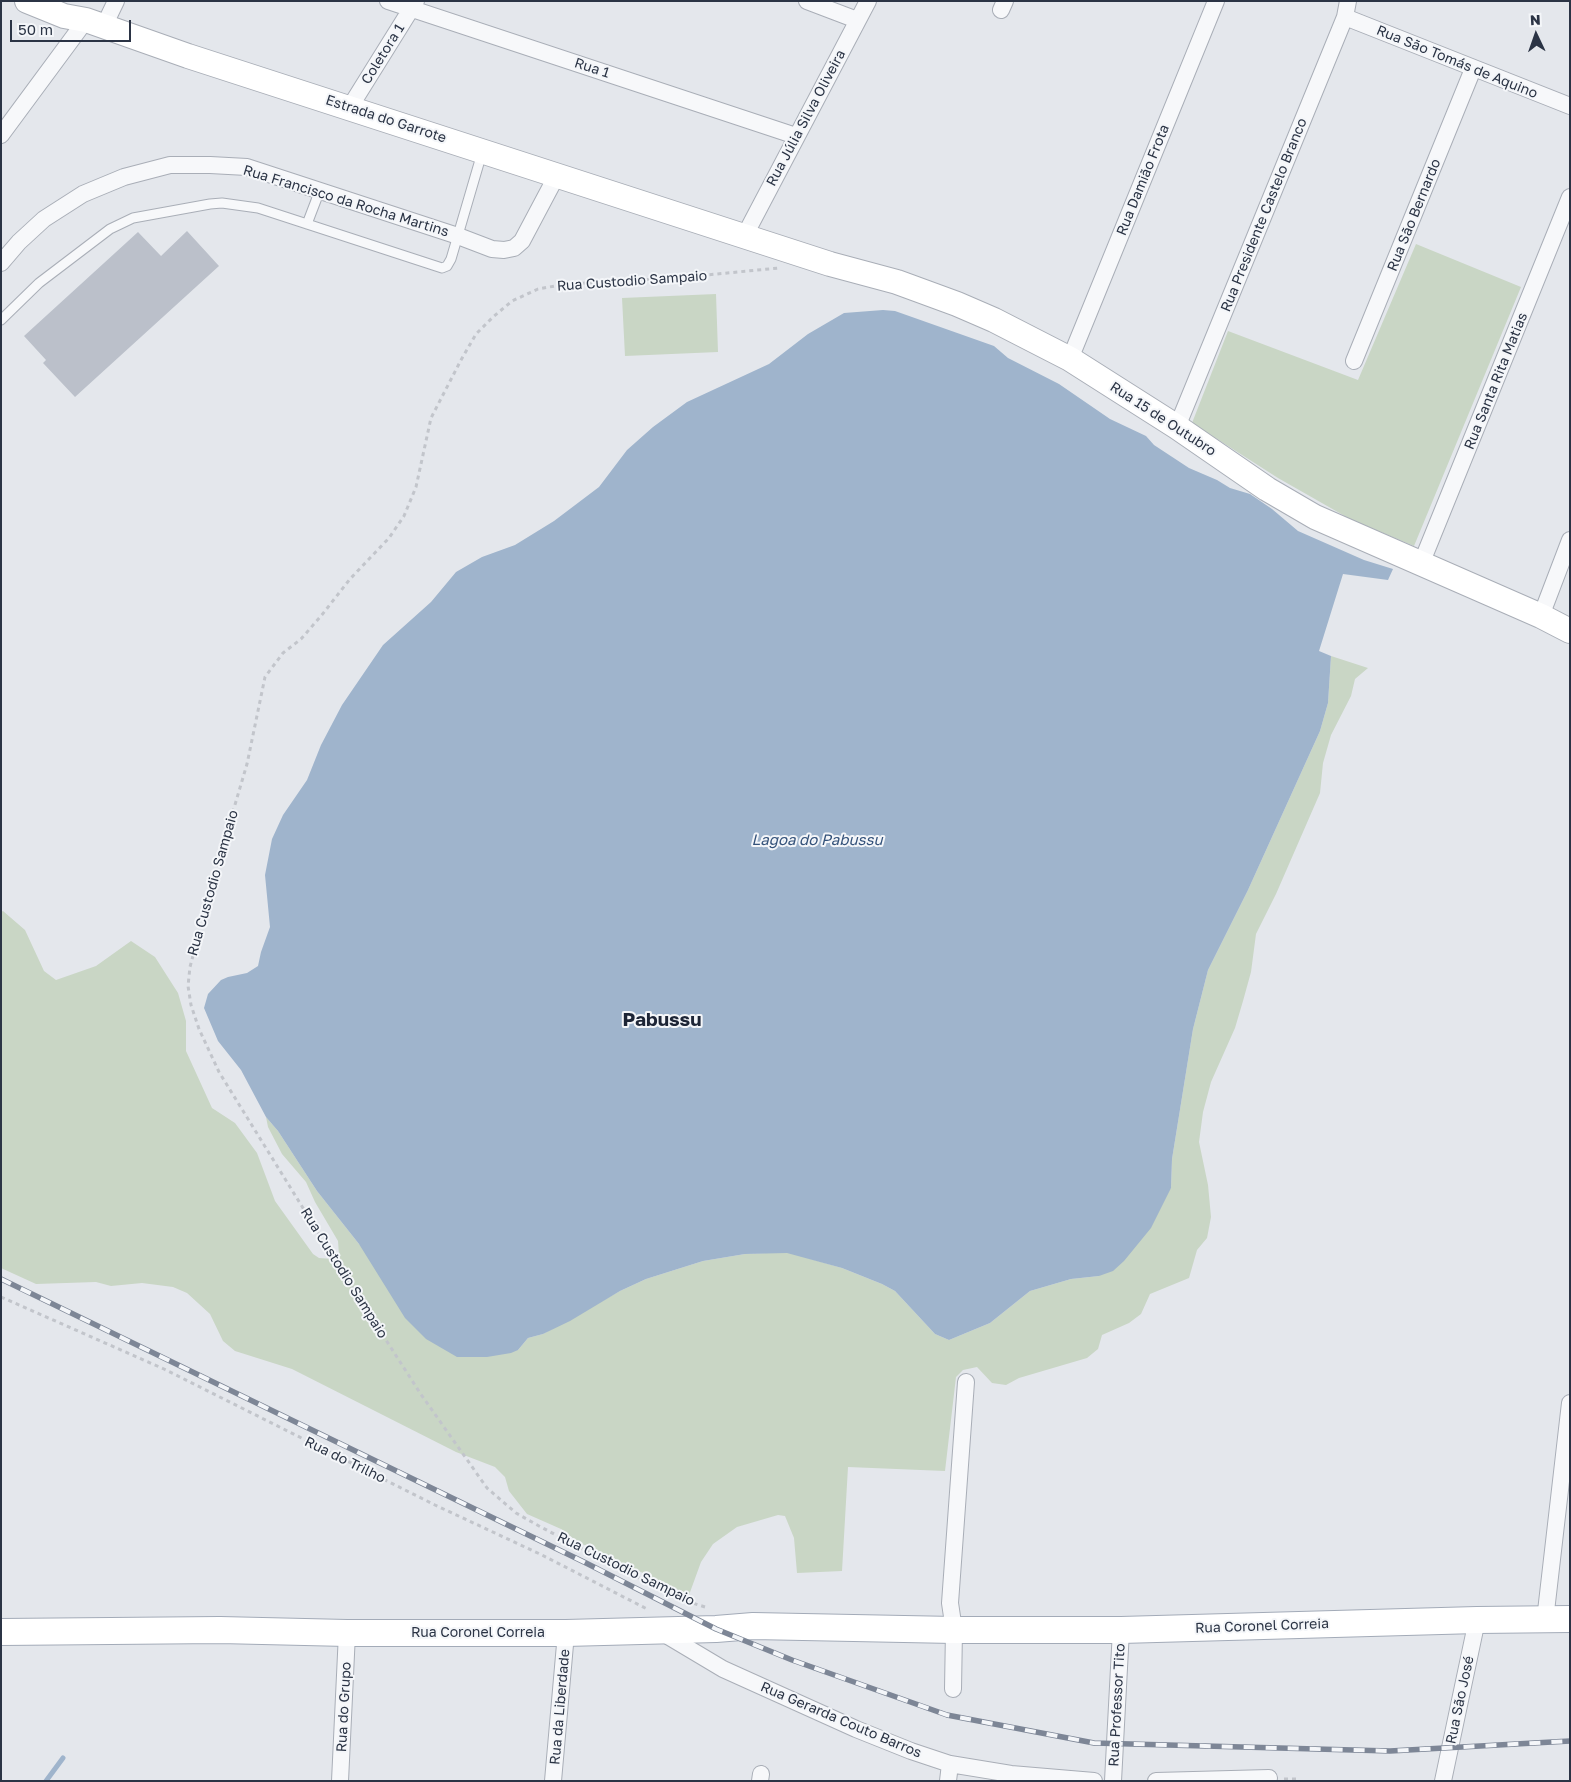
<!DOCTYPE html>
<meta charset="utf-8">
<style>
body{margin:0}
#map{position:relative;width:1571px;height:1782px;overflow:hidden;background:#e4e7ec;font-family:"Golos Text",sans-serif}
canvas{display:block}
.frame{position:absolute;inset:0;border:2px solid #2b3445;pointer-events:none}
.north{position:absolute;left:1511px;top:10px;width:50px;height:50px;-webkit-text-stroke:4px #f4f6f9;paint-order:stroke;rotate:357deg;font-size:14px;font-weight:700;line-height:20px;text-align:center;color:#2b3445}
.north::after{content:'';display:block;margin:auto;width:18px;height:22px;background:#2b3445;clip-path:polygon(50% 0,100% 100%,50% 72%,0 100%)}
.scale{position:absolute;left:10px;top:20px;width:121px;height:22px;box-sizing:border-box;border:2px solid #2b3445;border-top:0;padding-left:6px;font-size:15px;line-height:18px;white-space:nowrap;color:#2b3445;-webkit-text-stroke:4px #f4f6f9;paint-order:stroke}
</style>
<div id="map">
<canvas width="1571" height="1782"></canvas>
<div class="frame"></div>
<div class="north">N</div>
<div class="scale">50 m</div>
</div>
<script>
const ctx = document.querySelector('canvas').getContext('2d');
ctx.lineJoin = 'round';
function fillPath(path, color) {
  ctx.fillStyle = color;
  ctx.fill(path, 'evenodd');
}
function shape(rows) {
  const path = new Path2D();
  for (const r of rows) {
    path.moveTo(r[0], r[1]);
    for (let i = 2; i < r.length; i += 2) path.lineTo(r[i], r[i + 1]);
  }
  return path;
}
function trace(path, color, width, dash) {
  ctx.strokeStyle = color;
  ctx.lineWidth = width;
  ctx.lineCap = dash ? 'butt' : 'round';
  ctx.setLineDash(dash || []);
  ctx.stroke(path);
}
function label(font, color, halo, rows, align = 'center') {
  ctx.font = font + ' "Golos Text",sans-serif';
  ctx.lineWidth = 4;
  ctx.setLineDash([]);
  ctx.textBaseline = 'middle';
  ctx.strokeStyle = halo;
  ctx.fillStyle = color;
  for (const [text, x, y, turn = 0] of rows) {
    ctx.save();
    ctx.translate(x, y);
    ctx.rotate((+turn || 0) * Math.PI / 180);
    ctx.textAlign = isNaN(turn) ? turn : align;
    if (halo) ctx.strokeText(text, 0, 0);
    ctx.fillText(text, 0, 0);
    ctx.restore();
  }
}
const green = shape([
 [1416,244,1521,287,1414,546,1350,519,1278,478,1192,423,1228,331,1358,380],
 [716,294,718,352,625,356,622,298],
 [1331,656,1368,668,1355,679,1351,696,1331,735,1323,763,1320,793,1276,894,1256,934,1251,972,1243,1001,1235,1028,1211,1082,1203,1112,1199,1142,1208,1185,1211,1217,1207,1238,1197,1250,1189,1278,1150,1294,1141,1314,1129,1323,1102,1335,1098,1349,1087,1358,1019,1378,1006,1385,992,1383,977,1367,963,1370,956,1377,945,1471,848,1467,842,1571,797,1573,794,1538,785,1516,778,1515,737,1527,713,1544,701,1562,689,1595,578,1542,561,1529,527,1514,509,1491,505,1477,495,1467,456,1452,292,1369,235,1351,223,1341,210,1314,187,1293,173,1287,142,1283,111,1286,96,1282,36,1284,1,1268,1,912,3,911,25,930,44,971,56,980,96,966,131,941,155,957,178,993,186,1021,186,1051,212,1108,235,1123,257,1153,275,1201,313,1254,319,1258,333,1259,339,1255,338,1241,315,1202,306,1182,282,1154,268,1127,266,1117,278,1131,317,1191,359,1244,518,1350,528,1338,543,1334,620,1291,646,1279,703,1261,745,1254,787,1252,842,1268,882,1284,895,1291,935,1334,949,1340,990,1323,1030,1291,1071,1279,1099,1276,1171,1188,1172,1159,1193,1029,1208,970,1248,890,1320,731,1328,703]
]);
const water = shape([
 [883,310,895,311,994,346,1008,358,1059,384,1110,419,1146,436,1154,445,1189,468,1217,480,1230,488,1250,494,1272,509,1298,531,1364,560,1393,569,1388,580,1343,574,1319,651,1331,656,1328,703,1320,731,1248,890,1208,970,1193,1029,1172,1159,1171,1188,1151,1228,1124,1261,1113,1271,1099,1276,1071,1279,1030,1291,990,1323,949,1340,935,1334,895,1291,882,1284,842,1268,787,1253,745,1254,703,1261,646,1279,620,1291,570,1321,543,1334,528,1338,518,1350,511,1353,487,1357,457,1357,426,1339,405,1318,359,1244,317,1191,278,1131,266,1117,241,1070,218,1041,204,1008,208,994,221,980,228,977,247,973,258,966,261,952,270,927,265,875,272,839,283,815,307,780,321,745,342,705,383,645,431,602,456,572,482,557,515,545,554,521,599,487,627,450,653,427,687,402,769,364,808,334,844,313]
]);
const stream = shape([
 [46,1781,63,1758]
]);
const building = shape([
 [187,231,219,266,75,397,43,363,46,360,24,336,138,232,161,256]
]);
const path = shape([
 [1,1297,164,1369,435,1505,542,1555,647,1609],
 [705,1607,686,1601,611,1564,539,1526,516,1513,487,1488,420,1393,345,1276,219,1072,199,1029,191,1005,188,986,190,967,214,876,247,764,265,677,283,653,301,639,321,616,350,579,389,538,404,516,416,487,431,418,461,360,476,334,493,317,512,301,538,289,566,284,675,278,779,268],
 [1284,1779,1298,1779,1299,1781]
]);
const lane = shape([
 [307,224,320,190],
 [1,320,39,283,110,229,133,218,210,204,222,203,258,208,442,268,447,266,451,259,482,153]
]);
const street = shape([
 [388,1,796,136],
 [807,1,857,20],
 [1001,10,1005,1],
 [1345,17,1570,106],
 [104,26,116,1],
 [350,107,416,1],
 [1,135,86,20],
 [745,235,868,1],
 [1,263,19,242,44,219,83,194,124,177,170,165,210,165,247,167,458,236,492,249,504,250,514,248,522,241,557,175],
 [1070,359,1216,1],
 [1354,361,1473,69],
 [1177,427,1345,17,1348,1],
 [1421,564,1570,197],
 [1541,616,1570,540],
 [1545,1620,1570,1403],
 [661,1632,723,1669,856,1729,911,1751,950,1764,1011,1774,1094,1781],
 [953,1689,954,1630,950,1603,966,1382],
 [340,1781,347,1633],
 [553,1781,566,1633],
 [760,1781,761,1774],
 [948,1781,950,1764],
 [1113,1781,1121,1630],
 [1156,1781,1269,1778],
 [1443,1781,1477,1620]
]);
const secondary = shape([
 [27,1,64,16,86,20,188,56,830,264,897,282,957,304,994,320,1070,359,1177,427,1267,489,1315,517,1541,616,1570,631]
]);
const primary = shape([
 [1,1632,220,1630,347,1633,566,1633,716,1629,753,1626,954,1630,1121,1630,1477,1620,1570,1619]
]);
const rail = shape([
 [1,1279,586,1563,716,1629,792,1660,947,1715,1094,1743,1390,1751,1570,1741]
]);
const streetNames = [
 ["Coletora 1",383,54,-58],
 ["Rua São Tomás de Aquino",1457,62,22],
 ["Rua 1",592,68,18],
 ["Rua Júlia Silva Oliveira",806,118,-62],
 ["Estrada do Garrote",386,119,18],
 ["Rua Damião Frota",1143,180,-68],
 ["Rua Francisco da Rocha Martins",346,201,17],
 ["Rua Presidente Castelo Branco",1264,215,-68],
 ["Rua São Bernardo",1414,215,-68],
 ["Rua Custodio Sampaio",632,281,-4],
 ["Rua Santa Rita Matias",1496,381,-68],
 ["Rua 15 de Outubro",1163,419,33],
 ["Rua Custodio Sampaio",213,883,-74],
 ["Rua Custodio Sampaio",344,1273,58],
 ["Rua do Trilho",345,1460,26],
 ["Rua Custodio Sampaio",626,1569,26],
 ["Rua Coronel Correia",1262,1626,-2],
 ["Rua Coronel Correia",478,1633],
 ["Rua São José",1460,1700,-78],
 ["Rua Professor Tito",1117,1705,-87],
 ["Rua do Grupo",344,1707,-87],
 ["Rua da Liberdade",560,1707,-85],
 ["Rua Gerarda Couto Barros",841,1720,23]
];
const waterNames = [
 ["Lagoa do Pabussu",817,840]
];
const districtNames = [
 ["Pabussu",662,1020]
];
fillPath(green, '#c9d6c5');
fillPath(water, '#9fb4cc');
trace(stream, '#9fb4cc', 5);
fillPath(building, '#bbc0ca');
trace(lane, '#a9aeb7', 11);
trace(street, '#a9aeb7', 18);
trace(secondary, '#a9aeb7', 26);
trace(primary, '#a3abb8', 28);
trace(path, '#c2c5cb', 3, [4, 4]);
trace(lane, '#f7f8fa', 9);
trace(street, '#f7f8fa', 16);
trace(secondary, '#fff', 24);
trace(primary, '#fff', 26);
trace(rail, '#7d8696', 5.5);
trace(rail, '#f4f6f9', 4, [11]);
label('14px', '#2b3445', '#f4f6f9', streetNames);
label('italic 15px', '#34527a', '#f4f6f9', waterNames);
label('bold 19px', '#1d2536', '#f4f6f9', districtNames);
</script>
